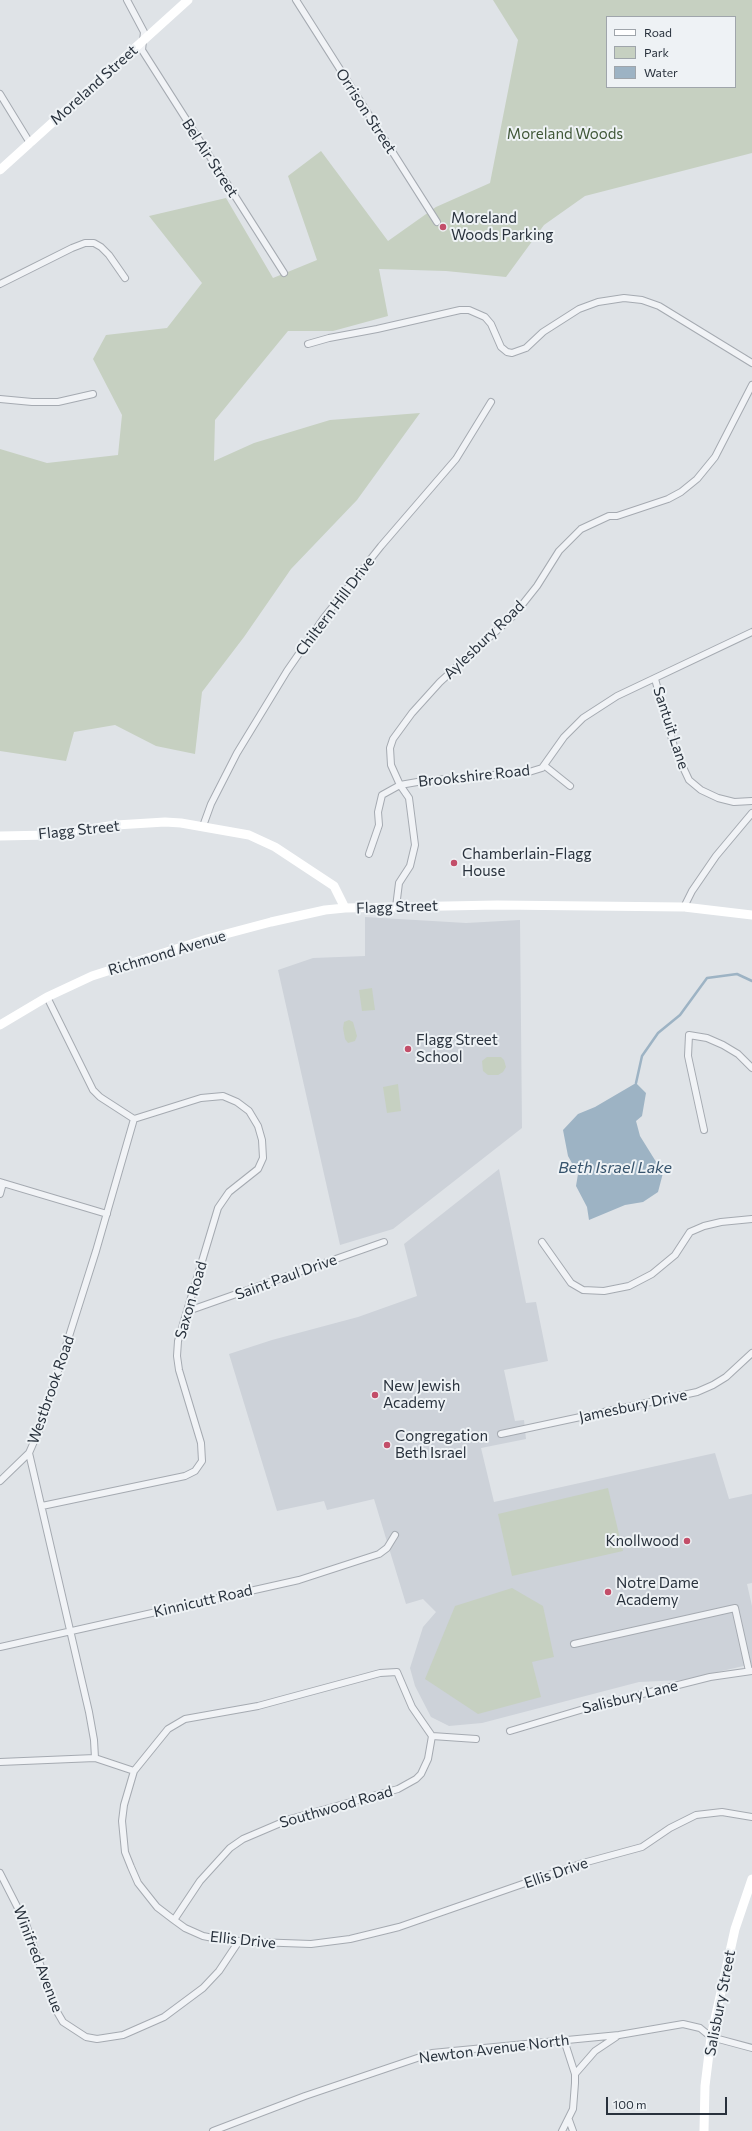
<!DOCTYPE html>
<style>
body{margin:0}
#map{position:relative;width:752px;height:2131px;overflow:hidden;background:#dfe3e7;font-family:Commissioner,sans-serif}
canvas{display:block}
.legend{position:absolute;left:606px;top:16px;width:130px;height:72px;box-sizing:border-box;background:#eef2f5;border:1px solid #9fa5ab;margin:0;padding:5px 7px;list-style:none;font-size:12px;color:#29323d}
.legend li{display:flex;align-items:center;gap:8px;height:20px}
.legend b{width:20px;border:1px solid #9fa5ab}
.scale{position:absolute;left:606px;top:2097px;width:121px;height:18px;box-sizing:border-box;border:2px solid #29323d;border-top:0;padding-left:5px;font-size:12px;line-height:14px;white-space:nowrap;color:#29323d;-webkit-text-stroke:3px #eef2f5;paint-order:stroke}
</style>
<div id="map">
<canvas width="752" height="2131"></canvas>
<ul class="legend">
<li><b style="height:5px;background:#fff"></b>Road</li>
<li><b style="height:11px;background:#c6d0c1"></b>Park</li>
<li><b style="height:11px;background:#9db3c4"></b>Water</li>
</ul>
<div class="scale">100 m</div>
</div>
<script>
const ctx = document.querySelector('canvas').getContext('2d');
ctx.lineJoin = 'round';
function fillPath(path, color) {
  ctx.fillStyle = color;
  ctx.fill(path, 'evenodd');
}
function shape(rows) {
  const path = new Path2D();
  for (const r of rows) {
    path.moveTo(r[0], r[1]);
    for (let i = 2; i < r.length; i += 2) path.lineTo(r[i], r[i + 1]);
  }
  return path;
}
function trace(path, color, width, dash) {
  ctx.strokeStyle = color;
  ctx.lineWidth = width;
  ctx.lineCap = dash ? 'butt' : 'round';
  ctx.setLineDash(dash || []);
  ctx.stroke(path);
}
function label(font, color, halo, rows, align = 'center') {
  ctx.font = font + ' Commissioner,sans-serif';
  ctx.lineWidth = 4;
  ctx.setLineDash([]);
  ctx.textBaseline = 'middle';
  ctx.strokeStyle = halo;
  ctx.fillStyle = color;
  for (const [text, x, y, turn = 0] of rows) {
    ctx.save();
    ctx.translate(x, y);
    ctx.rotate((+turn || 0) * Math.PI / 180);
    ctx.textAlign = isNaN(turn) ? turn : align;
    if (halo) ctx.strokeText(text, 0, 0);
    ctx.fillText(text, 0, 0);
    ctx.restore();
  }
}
const built = shape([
 [365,917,466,923,520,920,522,1128,393,1229,340,1245,278,970,313,958,365,956],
 [499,1169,526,1303,536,1302,548,1361,504,1370,515,1421,524,1420,526,1439,481,1448,494,1502,715,1453,729,1499,752,1494,752,1583,747,1584,752,1606,752,1664,683,1680,639,1682,482,1723,449,1726,431,1717,415,1686,410,1668,423,1627,436,1612,423,1599,406,1604,374,1499,327,1510,324,1501,277,1511,229,1354,272,1340,358,1317,417,1296,404,1244]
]);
const green = shape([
 [493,0,752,0,752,153,585,196,544,225,506,277,446,271,379,269,388,316,333,331,288,331,215,420,214,461,254,443,330,420,420,413,357,500,291,569,244,637,202,692,195,754,156,746,115,725,74,732,66,761,0,751,0,449,47,463,118,455,122,415,93,359,106,335,167,328,202,283,149,216,226,198,273,278,317,260,288,176,321,151,388,241,436,207,490,183,518,40],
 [607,17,735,17,735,87,607,87],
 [372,988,375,1010,362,1011,359,990],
 [349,1020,353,1022,357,1036,355,1041,348,1043,345,1039,343,1028,344,1022],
 [487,1057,501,1057,504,1060,506,1067,503,1072,498,1075,488,1075,483,1071,482,1061],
 [398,1084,401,1111,387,1113,383,1087],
 [608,1488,623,1551,512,1576,498,1514],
 [512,1588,543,1606,554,1657,532,1662,541,1697,478,1714,425,1679,455,1606]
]);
const water = shape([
 [636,1083,646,1093,642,1116,636,1121,640,1136,663,1173,658,1192,643,1202,625,1205,589,1220,587,1207,576,1186,578,1174,568,1156,563,1130,578,1114,595,1107]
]);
const stream = shape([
 [636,1083,642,1056,658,1033,680,1015,707,978,737,974,752,981]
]);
const street = shape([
 [127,0,144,32,142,50,284,273],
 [296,0,437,222],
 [0,94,30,143],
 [0,284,72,248,85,243,94,243,101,247,109,255,125,278],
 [308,344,329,338,377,329,460,310,469,310,485,317,491,324,501,347,507,352,512,353,526,348,543,332,579,309,598,302,624,298,642,300,659,306,752,363],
 [0,399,32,402,58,402,93,394],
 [655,679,675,750,689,780,701,790,718,798,734,802,752,801],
 [545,766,570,786],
 [203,826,211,804,237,753,287,671,323,619,381,546,456,459,491,402],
 [369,854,379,825,378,812,382,795,400,785,391,765,390,748,393,739,412,713,440,682,514,615,537,586,559,551,581,529,609,516,617,516,668,499,681,492,697,479,715,457,752,385],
 [396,907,399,883,410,866,415,845,409,798,400,785,423,781,529,772,542,768,564,737,583,718,617,696,752,632],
 [684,907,692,891,716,856,752,813],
 [47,997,93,1090,100,1097,134,1119],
 [704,1130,688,1056,689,1035,707,1038,723,1045,738,1054,752,1068],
 [0,1182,107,1214],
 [0,1194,3,1183],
 [542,1242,571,1283,583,1290,604,1291,629,1286,652,1274,675,1255,690,1232,704,1226,721,1222,752,1219],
 [188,1311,384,1242],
 [501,1434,697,1392,713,1385,726,1377,752,1353],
 [0,1481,29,1453],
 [42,1506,185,1476,195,1471,202,1461,201,1443,179,1370,177,1356,178,1341,218,1208,229,1192,258,1169,263,1158,262,1140,258,1126,249,1111,237,1102,223,1096,201,1098,134,1119],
 [574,1644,735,1608,749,1671],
 [0,1647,299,1580,379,1554,387,1548,395,1535],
 [510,1731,587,1708,710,1677,752,1671],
 [432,1736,476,1739],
 [95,1758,94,1740,89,1712,29,1453,40,1428,96,1251,134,1119],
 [0,1762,95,1758,134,1771],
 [0,1873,26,1924,56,2010,63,2022,86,2037,97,2039,123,2035,164,2017,203,1988,219,1971,239,1941],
 [174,1920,200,1881,230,1848,243,1839,290,1819,398,1789,416,1779,421,1774,428,1759,432,1736,412,1707,397,1672,380,1673,258,1706,185,1719,168,1729,134,1771,124,1805,122,1821,125,1852,131,1867,138,1883,157,1907,174,1920,185,1928,203,1936,228,1941,311,1944,350,1939,399,1927,583,1863,642,1847,670,1828,696,1815,722,1812,752,1817],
 [575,2074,595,2051,616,2037],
 [569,2120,573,2131],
 [213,2131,305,2096,432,2053,619,2035,683,2024,700,2028,711,2037,752,2048],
 [562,2131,573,2109,575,2083,575,2074,564,2040]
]);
const secondary = shape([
 [0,170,188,0],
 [0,836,50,835,116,825,165,822,181,823,249,835,275,847,334,886,345,908,497,905,684,907,752,915],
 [0,1025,47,997,92,976,207,939,271,922,325,910,345,908],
 [704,2131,705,2086,711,2037,735,1929,752,1879]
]);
const markers = [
 [443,227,4,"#c34e69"],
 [454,863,4,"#c34e69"],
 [408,1049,4,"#c34e69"],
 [375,1395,4,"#c34e69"],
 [387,1445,4,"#c34e69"],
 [687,1541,4,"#c34e69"],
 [608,1592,4,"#c34e69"]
];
const streetNames = [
 ["Moreland Street",94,85,-42],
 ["Orrison Street",366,111,57],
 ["Bel Air Street",210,158,57],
 ["Chiltern Hill Drive",335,606,-53],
 ["Aylesbury Road",484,640,-44],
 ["Santuit Lane",671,728,72],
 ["Brookshire Road",474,776,-6],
 ["Flagg Street",79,830,-6],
 ["Flagg Street",397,907,-2],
 ["Richmond Avenue",167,953,-17],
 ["Saint Paul Drive",286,1277,-20],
 ["Saxon Road",191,1300,-74],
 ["Westbrook Road",51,1390,-71],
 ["Jamesbury Drive",633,1406,-12],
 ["Kinnicutt Road",203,1601,-13],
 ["Salisbury Lane",630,1697,-14],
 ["Southwood Road",336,1807,-16],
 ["Ellis Drive",556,1873,-19],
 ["Ellis Drive",243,1940,6],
 ["Winifred Avenue",38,1959,69],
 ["Salisbury Street",720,2003,-79],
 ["Newton Avenue North",494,2049,-7]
];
const parkNames = [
 ["Moreland Woods",565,134]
];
const poiNames = [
 ["Moreland",451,218],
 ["Woods Parking",451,235],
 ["Chamberlain-Flagg",462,854],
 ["House",462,871],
 ["Flagg Street",416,1040],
 ["School",416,1057],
 ["New Jewish",383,1386],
 ["Academy",383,1403],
 ["Congregation",395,1436],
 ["Beth Israel",395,1453],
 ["Knollwood",679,1541,"right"],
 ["Notre Dame",616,1583],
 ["Academy",616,1600]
];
const waterNames = [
 ["Beth Israel Lake",615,1168]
];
fillPath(built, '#cdd2d9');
fillPath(green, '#c6d0c1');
fillPath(water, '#9db3c4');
trace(stream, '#9db3c4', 2.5);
trace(street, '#a5aab1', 8);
trace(street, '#f1f3f6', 6);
trace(secondary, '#fff', 9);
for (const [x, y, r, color] of markers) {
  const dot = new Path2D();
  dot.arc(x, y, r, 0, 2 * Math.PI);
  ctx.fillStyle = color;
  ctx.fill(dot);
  trace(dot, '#eef2f5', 1.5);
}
label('15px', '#29323d', '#eef2f5', streetNames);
label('15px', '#405738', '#eef2f5', parkNames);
label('15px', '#29323d', '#eef2f5', poiNames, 'left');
label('italic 16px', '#37546d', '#eef2f5', waterNames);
</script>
